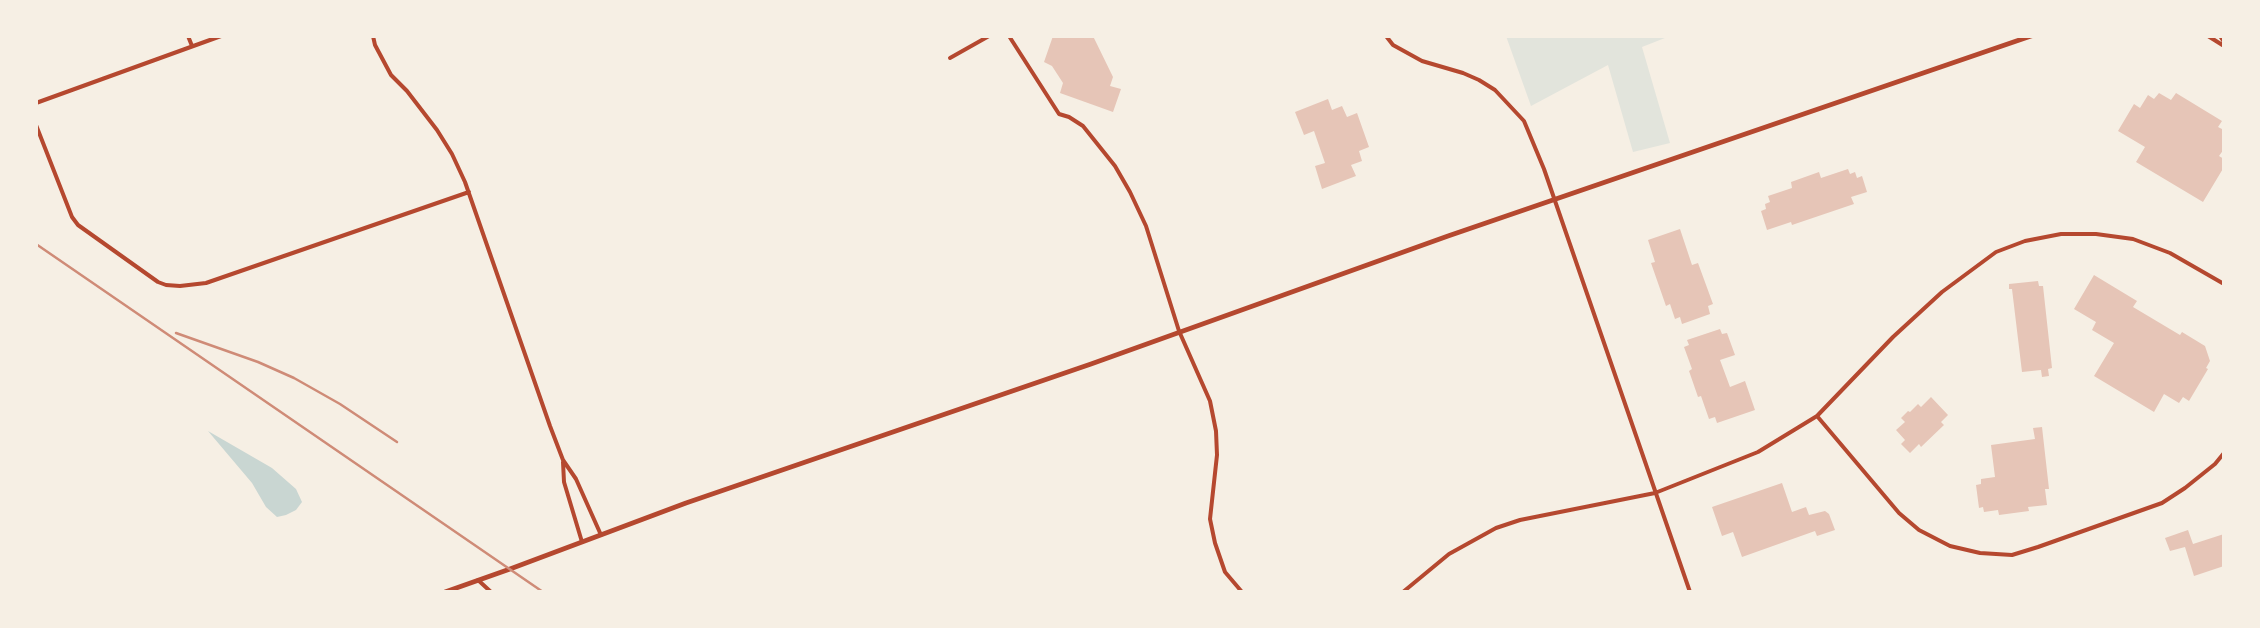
<!DOCTYPE html>
<style>
body{margin:0}
#map{position:relative;width:2260px;height:628px;overflow:hidden;background:#f6efe4;font-family:Barlow,sans-serif}
canvas{display:block}
.frame{position:absolute;inset:0;border:38px solid #f6efe4;pointer-events:none}
</style>
<div id="map">
<canvas width="2260" height="628"></canvas>
<div class="frame"></div>
</div>
<script>
const ctx = document.querySelector('canvas').getContext('2d');
ctx.lineJoin = 'round';
function fillPath(path, color) {
  ctx.fillStyle = color;
  ctx.fill(path, 'evenodd');
}
function shape(rows) {
  const path = new Path2D();
  for (const r of rows) {
    path.moveTo(r[0], r[1]);
    for (let i = 2; i < r.length; i += 2) path.lineTo(r[i], r[i + 1]);
  }
  return path;
}
function trace(path, color, width, dash) {
  ctx.strokeStyle = color;
  ctx.lineWidth = width;
  ctx.lineCap = dash ? 'butt' : 'round';
  ctx.setLineDash(dash || []);
  ctx.stroke(path);
}
const green = shape([
 [1506,36,1670,36,1642,47,1670,143,1633,152,1608,65,1531,106]
]);
const water = shape([
 [208,431,272,468,296,489,302,502,296,510,286,515,277,517,266,507,252,483]
]);
const building = shape([
 [1053,36,1093,36,1113,77,1110,86,1121,89,1113,112,1060,93,1063,83,1052,66,1044,62],
 [2159,93,2171,100,2176,93,2222,121,2218,127,2224,130,2224,149,2219,156,2224,159,2224,167,2203,202,2136,162,2145,147,2118,131,2134,104,2140,108,2148,95,2154,99],
 [1328,99,1332,110,1342,106,1347,117,1357,113,1369,147,1359,151,1362,161,1351,165,1356,176,1322,189,1315,166,1325,163,1314,131,1304,135,1295,112],
 [1848,169,1850,174,1855,172,1857,178,1862,176,1867,192,1851,197,1854,204,1792,225,1791,222,1767,230,1761,211,1766,209,1765,204,1770,202,1768,196,1792,188,1791,182,1819,172,1821,178],
 [1680,229,1692,265,1698,263,1713,304,1708,306,1710,314,1682,324,1680,317,1675,319,1670,304,1666,306,1651,263,1655,262,1648,240],
 [2094,275,2137,301,2133,307,2180,335,2182,332,2205,346,2210,361,2206,368,2208,369,2189,401,2183,397,2179,403,2164,394,2154,412,2094,376,2114,343,2092,330,2096,322,2074,309],
 [2038,281,2039,286,2043,286,2052,368,2048,369,2049,376,2042,377,2041,370,2022,372,2012,289,2009,289,2009,284],
 [1720,329,1722,334,1727,333,1735,355,1720,360,1730,387,1745,381,1755,410,1717,423,1715,417,1709,419,1701,396,1698,397,1689,371,1692,369,1684,347,1689,345,1687,340],
 [1931,397,1948,415,1941,422,1944,425,1921,447,1919,444,1910,453,1901,444,1905,440,1896,430,1905,422,1901,418,1908,411,1910,412,1918,404,1921,407],
 [2042,427,2049,489,2045,489,2047,505,2028,507,2029,511,1999,515,1998,510,1984,512,1983,507,1979,508,1976,485,1981,484,1981,479,1995,477,1991,445,2035,439,2033,428],
 [1782,483,1792,512,1806,507,1809,515,1825,511,1829,514,1835,530,1817,536,1815,531,1742,557,1733,532,1722,536,1712,507],
 [2188,530,2193,544,2224,534,2224,566,2194,576,2185,547,2170,551,2165,538]
]);
const minor = shape([
 [188,36,192,46],
 [373,36,375,45,391,75,407,91,437,130,452,154,465,182,550,426,563,460,576,479,601,535],
 [1009,36,1059,114,1069,117,1083,126,1115,166,1130,192,1146,226,1179,331,1210,401,1216,431,1217,455,1210,519,1215,543,1225,572,1242,592],
 [1386,36,1393,45,1422,61,1463,73,1479,80,1495,90,1524,121,1544,169,1690,592],
 [2208,36,2224,46],
 [2220,36,2224,42],
 [950,58,989,36],
 [36,103,221,36],
 [36,125,72,217,78,225,158,282,166,285,180,286,206,283,469,192],
 [1817,416,1899,513,1919,530,1950,546,1980,553,2012,555,2038,547,2162,503,2185,488,2215,464,2224,453],
 [563,462,564,482,582,542],
 [478,580,491,592],
 [1403,592,1449,554,1496,528,1520,520,1655,493,1758,452,1817,416,1893,337,1942,292,1996,252,2025,241,2061,234,2096,234,2133,239,2170,253,2224,284]
]);
const secondary = shape([
 [445,592,510,569,686,503,1091,364,1448,236,2031,36]
]);
const rail = shape([
 [36,244,543,592],
 [176,333,258,362,294,378,340,404,397,442]
]);
fillPath(green, '#e2e4dc');
fillPath(water, '#c9d6d2');
fillPath(building, '#e6c5b7');
trace(minor, '#b5482f', 4);
trace(secondary, '#b5482f', 5);
trace(rail, '#cf8b77', 2.5);
</script>
